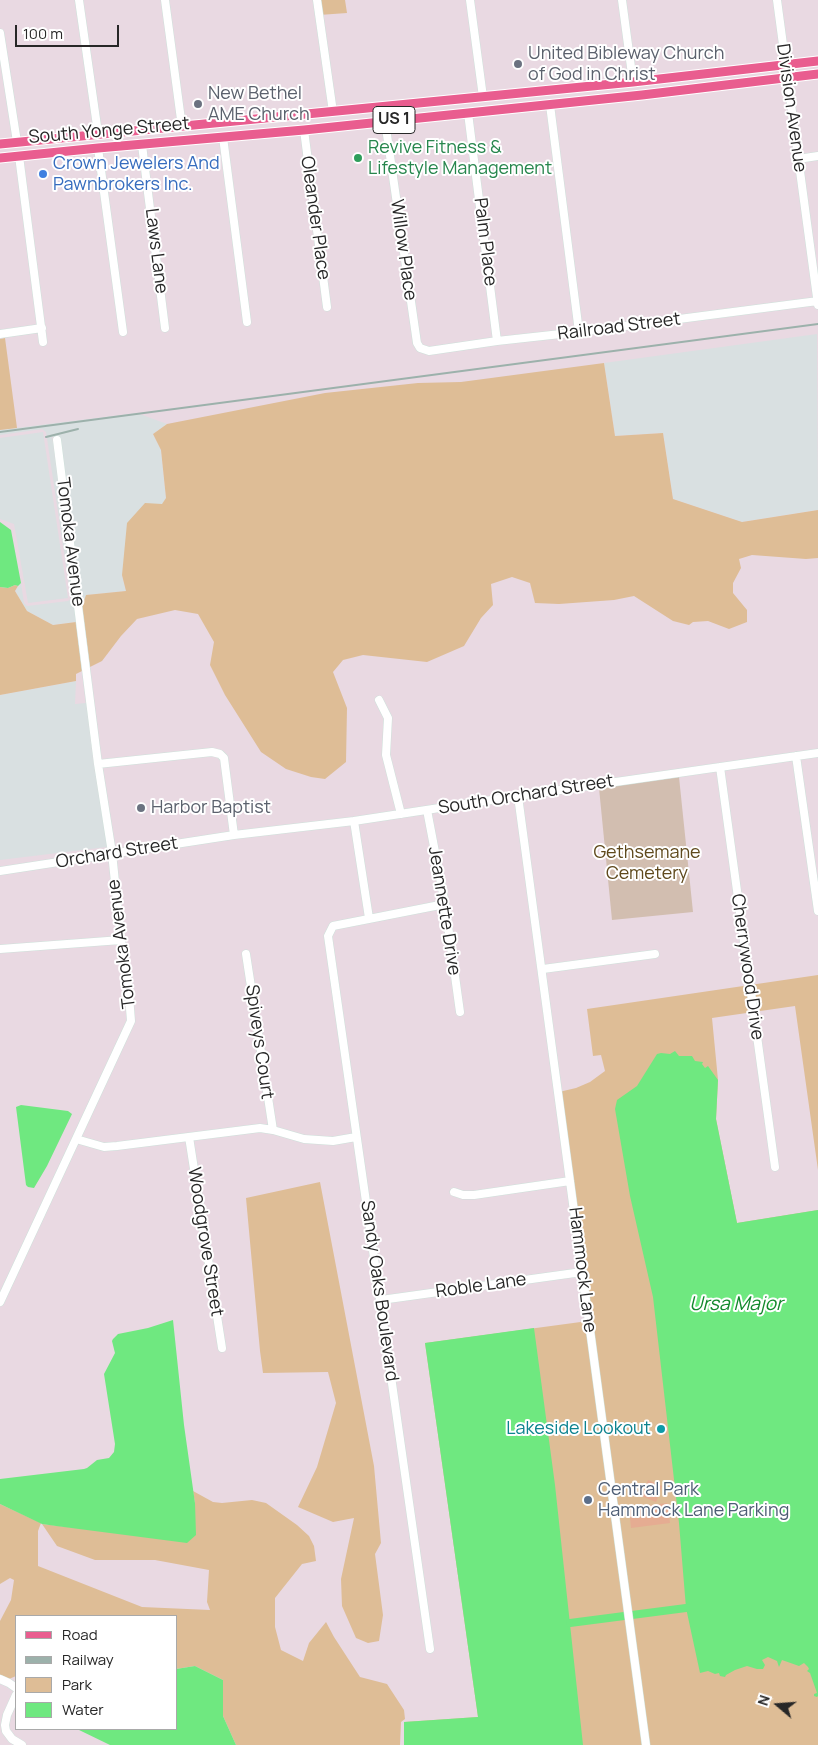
<!DOCTYPE html>
<style>
body{margin:0}
#map{position:relative;width:818px;height:1745px;overflow:hidden;background:#e9d9e2;font-family:Manrope,sans-serif}
canvas{display:block}
.legend{position:absolute;left:15px;top:1615px;width:162px;height:115px;box-sizing:border-box;background:#fff;border:1px solid #a9a9a9;margin:0;padding:6px 9px;list-style:none;font-size:15px;color:#272727}
.legend li{display:flex;align-items:center;gap:10px;height:25px}
.legend b{width:25px;border:1px solid #a9a9a9}
.north{position:absolute;left:753px;top:1680px;width:50px;height:50px;-webkit-text-stroke:4px #fff;paint-order:stroke;rotate:288deg;font-size:14px;font-weight:700;line-height:20px;text-align:center;color:#272727}
.north::after{content:'';display:block;margin:auto;width:18px;height:22px;background:#272727;clip-path:polygon(50% 0,100% 100%,50% 72%,0 100%)}
.scale{position:absolute;left:15px;top:25px;width:104px;height:22px;box-sizing:border-box;border:2px solid #272727;border-top:0;padding-left:6px;font-size:15px;line-height:18px;white-space:nowrap;color:#272727;-webkit-text-stroke:4px #fff;paint-order:stroke}
</style>
<div id="map">
<canvas width="818" height="1745"></canvas>
<ul class="legend">
<li><b style="height:6px;background:#e95d8f"></b>Road</li>
<li><b style="height:6px;background:#9cb1ab"></b>Railway</li>
<li><b style="height:14px;background:#debd96"></b>Park</li>
<li><b style="height:14px;background:#6fe880"></b>Water</li>
</ul>
<div class="north">N</div>
<div class="scale">100 m</div>
</div>
<script>
const ctx = document.querySelector('canvas').getContext('2d');
ctx.lineJoin = 'round';
function fillPath(path, color) {
  ctx.fillStyle = color;
  ctx.fill(path, 'evenodd');
}
function shape(rows) {
  const path = new Path2D();
  for (const r of rows) {
    path.moveTo(r[0], r[1]);
    for (let i = 2; i < r.length; i += 2) path.lineTo(r[i], r[i + 1]);
  }
  return path;
}
function trace(path, color, width, dash) {
  ctx.strokeStyle = color;
  ctx.lineWidth = width;
  ctx.lineCap = dash ? 'butt' : 'round';
  ctx.setLineDash(dash || []);
  ctx.stroke(path);
}
function label(font, color, halo, rows, align = 'center') {
  ctx.font = font + ' Manrope,sans-serif';
  ctx.lineWidth = 4;
  ctx.setLineDash([]);
  ctx.textBaseline = 'middle';
  ctx.strokeStyle = halo;
  ctx.fillStyle = color;
  for (const [text, x, y, turn = 0] of rows) {
    ctx.save();
    ctx.translate(x, y);
    ctx.rotate((+turn || 0) * Math.PI / 180);
    ctx.textAlign = isNaN(turn) ? turn : align;
    if (halo) ctx.strokeText(text, 0, 0);
    ctx.fillText(text, 0, 0);
    ctx.restore();
  }
}
const industrial = shape([
 [817,334,818,510,742,522,673,499,663,433,615,436,604,363],
 [137,413,167,424,153,434,161,450,166,498,122,575,126,591,87,595,82,607,60,437,52,437,76,622,53,625,27,611,15,591,21,583,24,603,27,606,68,601,71,599,46,432,42,429,0,435,0,430],
 [43,432,68,598,28,603,14,524,0,519,0,438],
 [76,681,75,704,86,703,93,762,107,847,0,860,0,695]
]);
const green = shape([
 [317,0,345,0,347,13,319,15],
 [5,338,17,428,0,430,0,339],
 [604,363,615,436,663,433,673,499,742,522,818,510,818,558,806,559,752,555,739,559,741,568,733,583,733,593,747,610,747,622,729,629,708,621,693,622,689,625,673,621,634,596,614,600,559,604,535,603,530,583,512,577,491,584,493,605,481,618,464,646,427,662,363,655,343,660,333,672,347,708,346,762,325,779,311,777,286,769,261,752,225,695,210,665,214,642,198,614,175,610,137,619,121,636,102,661,90,667,82,607,86,595,126,591,122,575,127,523,145,503,162,504,166,498,161,450,153,434,167,424,325,393,418,383,461,382],
 [15,585,18,586,15,591,27,611,53,625,76,622,82,671,76,674,76,681,0,695,0,587,8,588],
 [818,975,818,1170,795,1006,712,1018,718,1080,716,1119,737,1223,818,1210,818,1745,404,1745,404,1722,478,1717,425,1343,588,1321,559,1092,576,1088,590,1082,605,1071,601,1055,593,1056,587,1009],
 [320,1182,374,1466,381,1543,375,1554,383,1615,379,1641,368,1643,356,1638,342,1606,341,1579,354,1518,333,1522,298,1507,317,1467,336,1403,328,1372,263,1373,260,1351,246,1198],
 [193,1491,213,1502,222,1503,252,1500,266,1503,297,1525,309,1536,314,1546,316,1561,302,1564,275,1598,275,1627,281,1650,303,1661,309,1643,326,1622,334,1637,360,1677,387,1684,404,1710,405,1719,401,1722,400,1745,236,1745,223,1716,223,1680,195,1666,176,1669,176,1616,16,1616,16,1676,9,1679,0,1676,0,1621,11,1600,14,1580,10,1578,0,1584,0,1504,41,1523,38,1531,38,1566,142,1607,210,1610,207,1602,209,1570,155,1560,95,1560,57,1546,42,1524,77,1528,195,1503]
]);
const cemetery = shape([
 [679,777,693,912,612,920,599,788]
]);
const pitch = shape([
 [648,1480,662,1486,656,1502,641,1496],
 [667,1503,670,1523,631,1528,629,1508]
]);
const water = shape([
 [0,522,11,530,21,583,18,586,15,585,8,588,0,587],
 [675,1051,679,1056,692,1056,695,1061,703,1062,702,1064,705,1068,708,1066,718,1080,716,1119,737,1223,818,1210,818,1696,817,1697,814,1696,814,1694,817,1693,810,1673,807,1671,809,1669,808,1667,804,1663,799,1666,782,1660,779,1667,777,1661,768,1657,762,1660,765,1665,763,1669,757,1669,747,1666,735,1670,726,1675,725,1677,720,1676,719,1673,715,1674,708,1671,700,1673,686,1608,679,1523,653,1297,630,1196,615,1109,617,1100,637,1086,657,1054,661,1053,670,1054],
 [21,1105,68,1111,72,1114,47,1166,34,1188,28,1187,26,1185,16,1107],
 [173,1320,184,1425,195,1503,196,1535,187,1543,56,1526,42,1524,0,1504,0,1479,84,1469,87,1468,97,1460,109,1458,114,1452,115,1444,104,1374,115,1353,112,1341,113,1339,118,1334,148,1328],
 [534,1328,555,1485,583,1745,404,1745,404,1722,478,1717,425,1343],
 [195,1666,223,1680,223,1716,236,1745,110,1745,77,1729,176,1729,176,1669]
]);
const canal = shape([
 [570,1623,686,1608]
]);
const minor = shape([
 [79,0,98,133],
 [165,0,182,127],
 [317,0,333,112],
 [470,0,483,97],
 [622,0,633,82],
 [777,0,818,305],
 [0,33,17,142],
 [550,105,579,332],
 [468,113,497,341],
 [385,121,417,343,420,348,429,351,497,341,579,332,818,301],
 [304,130,327,307],
 [223,137,247,322],
 [142,145,165,328],
 [98,148,123,332],
 [19,156,43,342],
 [798,159,818,156],
 [0,334,42,328],
 [379,700,388,718,386,755,401,814],
 [796,756,818,911],
 [98,764,212,752,220,754,224,758,234,835],
 [720,767,775,1167],
 [518,796,646,1745],
 [427,810,445,904,460,1012],
 [354,821,369,918],
 [0,871,234,835,354,821,518,796,818,753],
 [0,949,121,940],
 [246,954,273,1130],
 [543,969,655,954],
 [189,1137,222,1348],
 [76,1139,104,1147,117,1146,260,1128,273,1130,304,1139,333,1141,356,1137],
 [454,1192,463,1195,474,1195,570,1181],
 [381,1300,582,1272],
 [0,1302,131,1021,128,983,121,940,112,853,98,764,57,440],
 [430,1649,328,936,333,926,445,904],
 [0,1679,9,1683,16,1688],
 [16,1695,7,1715,5,1725,6,1731,12,1739,22,1745]
]);
const major = shape([
 [0,144,633,82,818,61],
 [0,158,98,148,304,130,642,95,818,74]
]);
const rail = shape([
 [0,432,818,324],
 [46,437,78,429]
]);
const markers = [
 [518,64,5,"#6b7280"],
 [198,104,5,"#6b7280"],
 [358,158,5,"#2e9e5b"],
 [43,174,5,"#3f7fe0"],
 [141,808,5,"#6b7280"],
 [661,1429,5,"#0f9aa8"],
 [588,1500,5,"#5c6f8a"]
];
const shields = [
 [394,120,42]
];
const shieldNames = [
 ["US 1",394,120]
];
const worshipNames = [
 ["United Bibleway Church",528,54],
 ["of God in Christ",528,75],
 ["New Bethel",208,94],
 ["AME Church",208,115],
 ["Harbor Baptist",151,808]
];
const streetNames = [
 ["Division Avenue",791,108,82],
 ["South Yonge Street",109,131,-5],
 ["Oleander Place",315,218,82],
 ["Palm Place",485,242,83],
 ["Willow Place",403,250,82],
 ["Laws Lane",156,251,83],
 ["Railroad Street",619,327,-7],
 ["Tomoka Avenue",70,542,83],
 ["South Orchard Street",526,795,-9],
 ["Orchard Street",117,853,-9],
 ["Jeannette Drive",444,911,81],
 ["Tomoka Avenue",122,944,-97],
 ["Cherrywood Drive",747,967,82],
 ["Spiveys Court",259,1042,82],
 ["Woodgrove Street",205,1242,81],
 ["Hammock Lane",582,1270,83],
 ["Roble Lane",481,1286,-8],
 ["Sandy Oaks Boulevard",379,1291,82]
];
const leisureNames = [
 ["Revive Fitness &",368,148],
 ["Lifestyle Management",368,169]
];
const shopNames = [
 ["Crown Jewelers And",53,164],
 ["Pawnbrokers Inc.",53,185]
];
const parkNames = [
 ["Gethsemane",647,853],
 ["Cemetery",647,874]
];
const cultureNames = [
 ["Lakeside Lookout",651,1429]
];
const serviceNames = [
 ["Central Park",598,1490],
 ["Hammock Lane Parking",598,1511]
];
const waterNames = [
 ["Ursa Major",736,1305]
];
fillPath(industrial, '#d9e0e1');
fillPath(green, '#debd96');
fillPath(cemetery, '#d2beb0');
fillPath(pitch, '#e5ac92');
fillPath(water, '#6fe880');
trace(canal, '#6fe880', 8);
trace(minor, '#cee0da', 9);
trace(major, '#fff', 11);
trace(minor, '#fff', 8);
trace(major, '#e95d8f', 9);
trace(rail, '#9cb1ab', 2);
for (const [x, y, r, color] of markers) {
  const dot = new Path2D();
  dot.arc(x, y, r, 0, 2 * Math.PI);
  ctx.fillStyle = color;
  ctx.fill(dot);
  trace(dot, '#fff', 2);
}
for (const [x, y, w] of shields) {
  const box = new Path2D();
  box.roundRect(x - w / 2, y - 13.5, w, 27, 4);
  ctx.fillStyle = '#fff';
  ctx.fill(box);
  trace(box, '#272727', 1);
}
label('bold 16px', '#272727', null, shieldNames);
label('18px', '#5b616d', '#fff', worshipNames, 'left');
label('18px', '#272727', '#fff', streetNames);
label('18px', '#27864d', '#fff', leisureNames, 'left');
label('18px', '#366cbe', '#fff', shopNames, 'left');
label('18px', '#5f491c', '#fff', parkNames);
label('18px', '#0d838f', '#fff', cultureNames, 'right');
label('18px', '#4e5e75', '#fff', serviceNames, 'left');
label('italic 19px', '#13892d', '#fff', waterNames);
</script>
